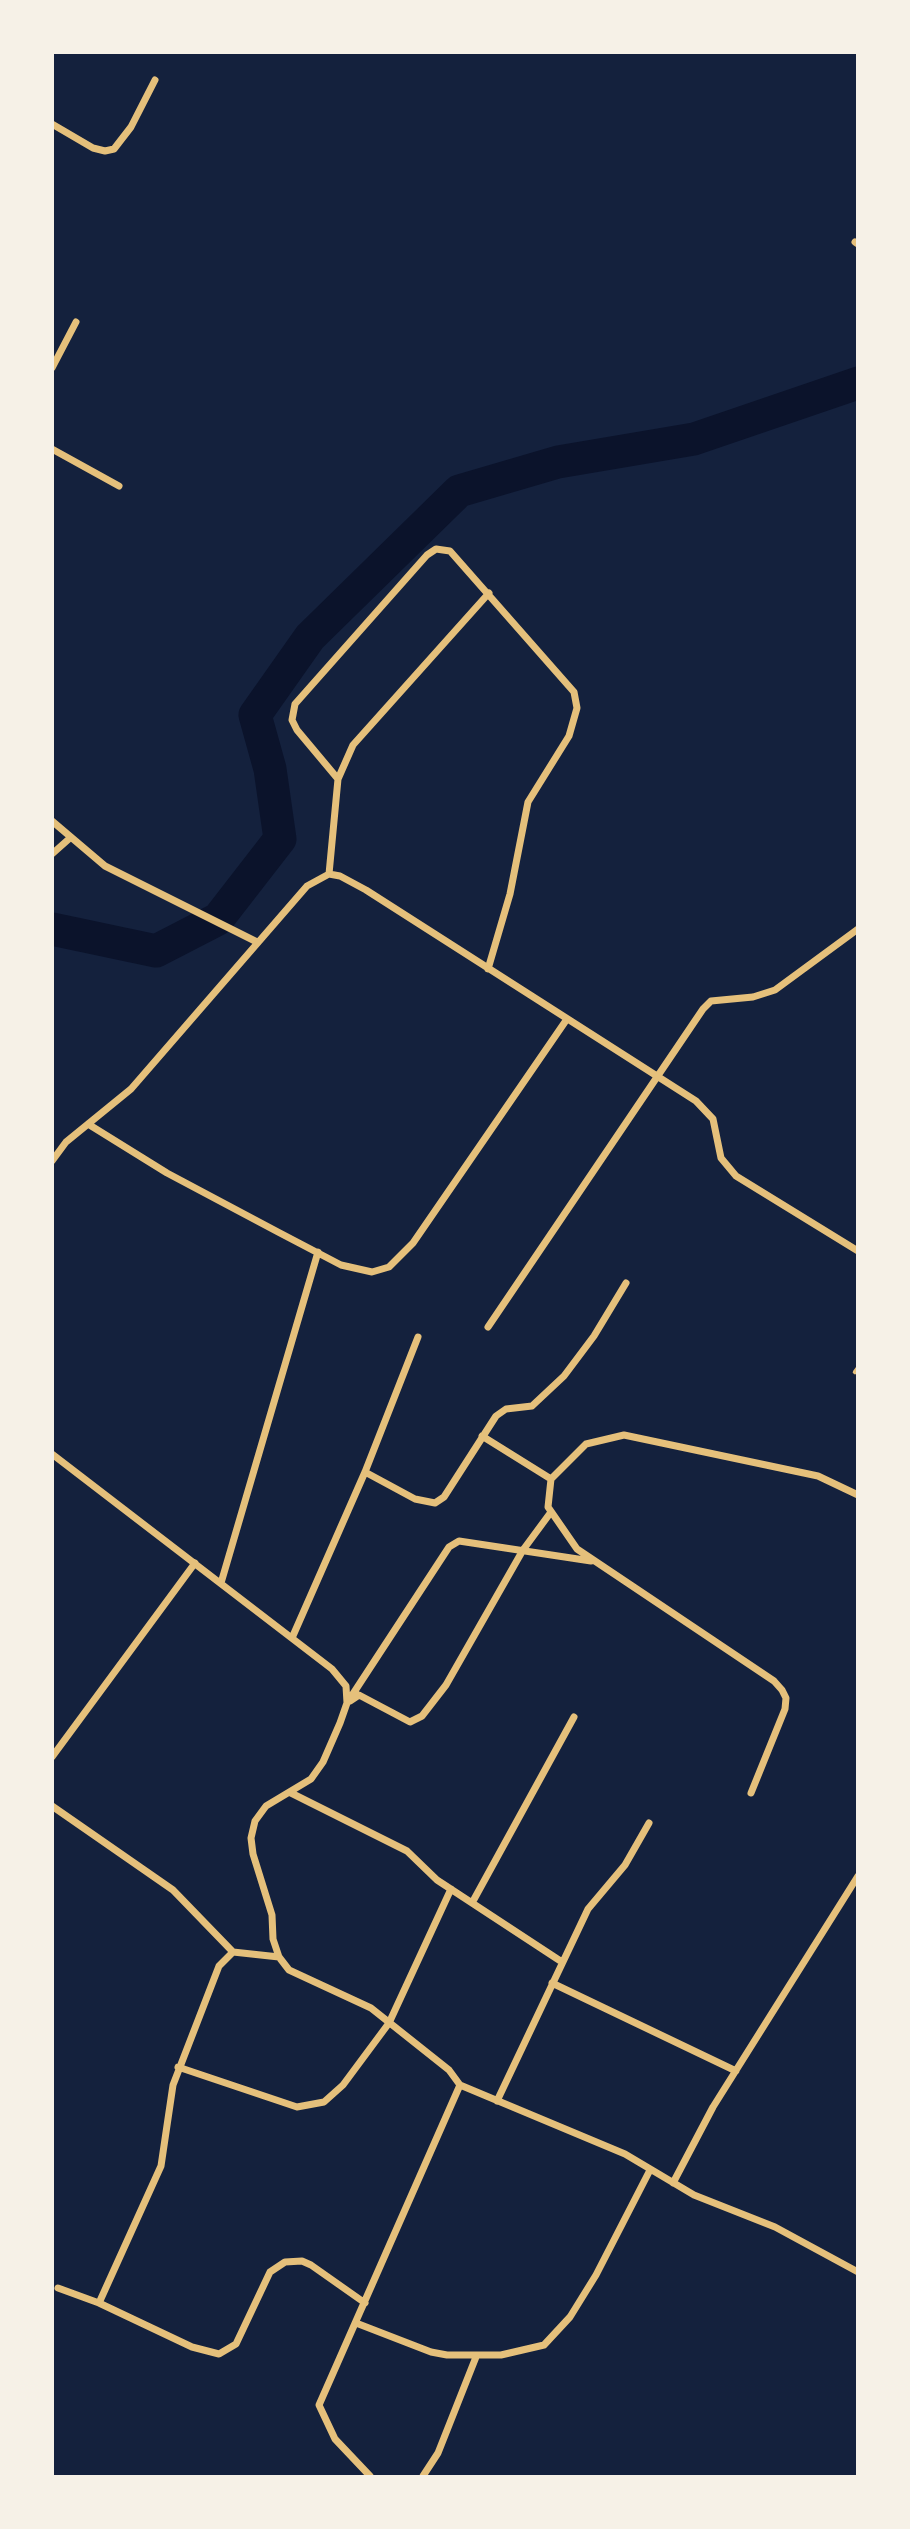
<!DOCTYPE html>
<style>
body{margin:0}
#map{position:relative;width:910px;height:2529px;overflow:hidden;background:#14213d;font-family:"Sofia Sans Condensed",sans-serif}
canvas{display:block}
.frame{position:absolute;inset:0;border:54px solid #f6f1e7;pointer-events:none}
</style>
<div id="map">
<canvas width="910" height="2529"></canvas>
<div class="frame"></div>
</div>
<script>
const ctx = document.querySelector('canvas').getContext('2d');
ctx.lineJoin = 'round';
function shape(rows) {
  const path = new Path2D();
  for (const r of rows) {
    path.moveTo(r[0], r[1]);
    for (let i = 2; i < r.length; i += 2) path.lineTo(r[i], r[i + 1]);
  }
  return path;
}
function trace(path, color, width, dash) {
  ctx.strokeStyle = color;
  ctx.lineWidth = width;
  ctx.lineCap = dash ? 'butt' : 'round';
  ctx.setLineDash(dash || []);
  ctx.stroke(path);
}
const river = shape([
 [52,929,156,951,218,919,280,839,270,769,255,715,310,637,459,491,558,462,694,439,858,383]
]);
const service = shape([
 [855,1372,858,1368]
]);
const minor = shape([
 [52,124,93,148,105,151,114,149,131,127,155,80],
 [855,242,858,244],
 [52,368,76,322],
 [52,449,119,486],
 [338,779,297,730,292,720,295,704,427,555,436,549,450,551,574,692,577,708,569,736,528,802,510,894,488,969],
 [52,821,105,866,257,942],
 [52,854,70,838],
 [329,874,338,779,353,745,489,593],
 [88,1124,167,1173,278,1232,341,1265,372,1272,389,1267,413,1243,567,1019],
 [52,1161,66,1142,131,1089,307,886,329,874,340,876,366,890,696,1101,713,1119,721,1158,736,1176,858,1251],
 [488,1327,703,1009,711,1001,753,997,775,990,858,929],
 [482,1436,551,1479,548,1507,577,1549,774,1681,782,1690,786,1698,785,1709,751,1793],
 [52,1454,332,1669,346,1686,347,1703,340,1723,323,1762,311,1779,266,1806,255,1821,251,1838,253,1854,272,1915,273,1939,279,1957,289,1970,371,2008,449,2070,460,2085,319,2405,335,2439,370,2476],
 [365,1472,415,1499,435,1503,444,1497,496,1416,506,1409,532,1406,564,1376,594,1336,626,1283],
 [551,1479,586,1444,624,1435,818,1476,858,1495],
 [221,1583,318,1252],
 [292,1638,365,1472,418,1337],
 [350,1701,359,1695,410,1722,422,1716,446,1685,523,1550,551,1512],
 [347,1703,449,1547,459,1541,591,1561],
 [52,1757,195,1563],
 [291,1793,407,1851,437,1880,562,1962],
 [52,1806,173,1890,233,1952],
 [472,1903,574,1717],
 [552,1983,736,2071],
 [178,2067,297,2107,324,2102,343,2085,389,2023,451,1889],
 [460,2085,625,2154,694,2195,775,2227,858,2272],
 [497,2101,588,1909,625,1865,649,1823],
 [673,2183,713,2107,858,1876],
 [58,2288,99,2303,192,2347,219,2354,236,2344,270,2272,285,2262,302,2261,311,2265,365,2303],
 [99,2303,161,2166,173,2085,219,1966,233,1952,279,1957],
 [356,2323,431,2352,447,2355,501,2355,544,2345,570,2317,596,2275,650,2170],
 [423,2476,438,2453,476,2357]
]);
trace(river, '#0b132b', 33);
trace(service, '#e5c07b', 4.5);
trace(minor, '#e5c07b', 7);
</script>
